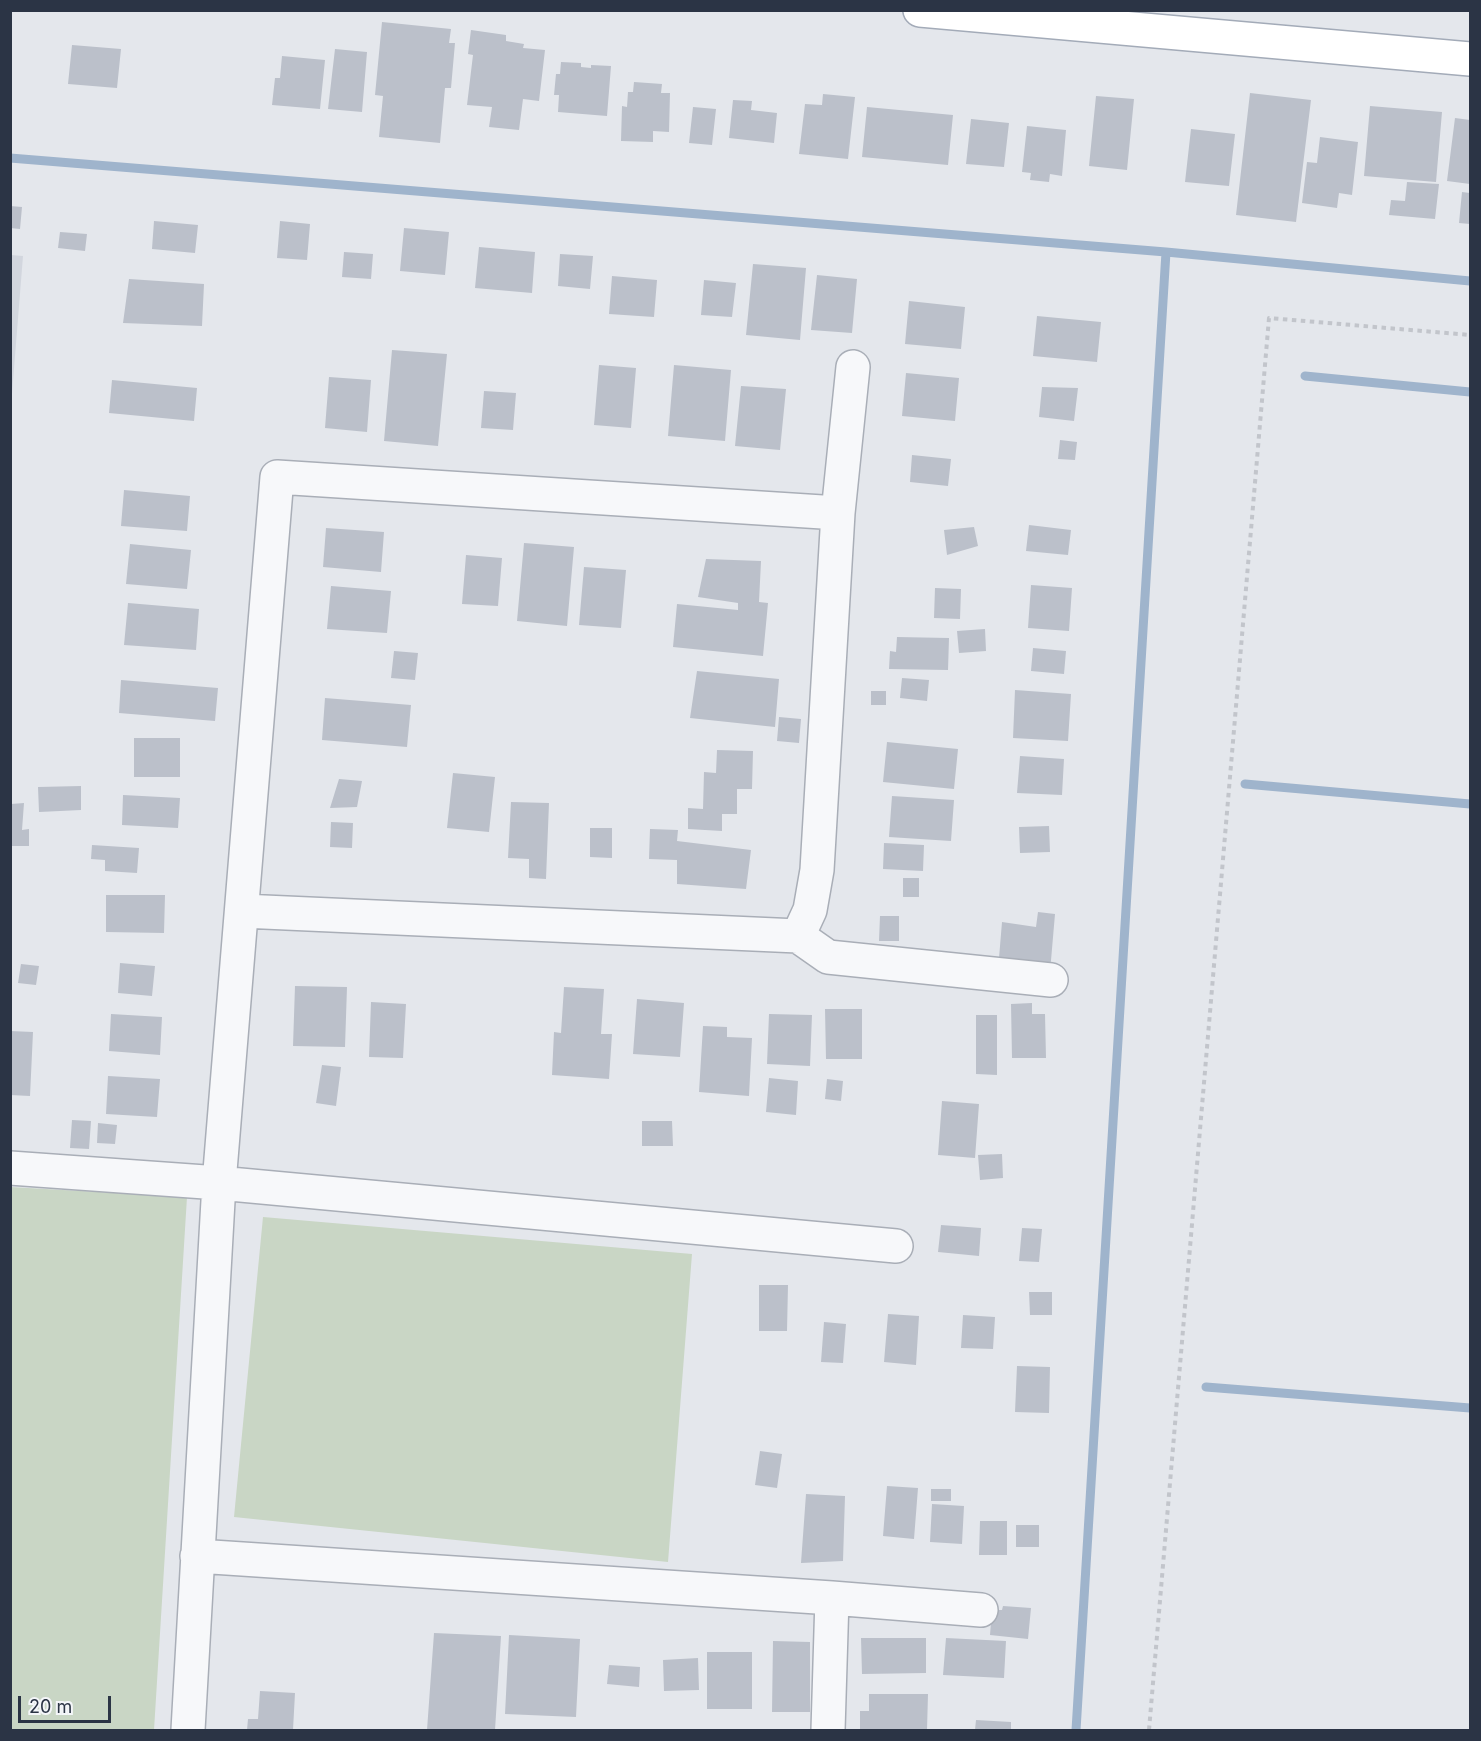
<!DOCTYPE html>
<style>
body{margin:0}
#map{position:relative;width:1481px;height:1741px;overflow:hidden;background:#e4e7ec;font-family:Inter,sans-serif}
canvas{display:block}
.frame{position:absolute;inset:0;border:12px solid #2b3445;pointer-events:none}
.scale{position:absolute;left:18px;top:1696px;width:93px;height:27px;box-sizing:border-box;border:3px solid #2b3445;border-top:0;padding-left:8px;font-size:18px;line-height:21px;white-space:nowrap;color:#2b3445;-webkit-text-stroke:4px #f4f6f9;paint-order:stroke}
</style>
<div id="map">
<canvas width="1481" height="1741"></canvas>
<div class="frame"></div>
<div class="scale">20 m</div>
</div>
<script>
const ctx = document.querySelector('canvas').getContext('2d');
ctx.lineJoin = 'round';
function fillPath(path, color) {
  ctx.fillStyle = color;
  ctx.fill(path, 'evenodd');
}
function shape(rows) {
  const path = new Path2D();
  for (const r of rows) {
    path.moveTo(r[0], r[1]);
    for (let i = 2; i < r.length; i += 2) path.lineTo(r[i], r[i + 1]);
  }
  return path;
}
function trace(path, color, width, dash) {
  ctx.strokeStyle = color;
  ctx.lineWidth = width;
  ctx.lineCap = dash ? 'butt' : 'round';
  ctx.setLineDash(dash || []);
  ctx.stroke(path);
}
const built = shape([
 [11,255,23,256,11,406,10,255]
]);
const green = shape([
 [10,1187,187,1197,154,1730,11,1730],
 [263,1217,692,1254,668,1562,234,1517]
]);
const stream = shape([
 [10,158,1166,252,1470,281],
 [1305,376,1470,392],
 [1245,784,1470,804],
 [1206,1387,1470,1408],
 [1076,1730,1166,252]
]);
const building = shape([
 [382,22,451,29,449,43,455,43,451,88,445,88,440,143,379,137,383,96,375,95],
 [471,30,506,35,506,41,524,44,523,48,545,50,539,101,523,99,519,130,489,127,492,107,467,105,473,55,468,54],
 [72,45,121,49,117,88,68,84],
 [335,49,367,52,362,112,328,109],
 [282,56,325,60,320,109,272,105,275,78,280,78],
 [561,62,581,63,581,67,591,68,591,65,611,66,607,116,558,112,559,95,554,95,556,74,560,74],
 [634,82,662,84,661,93,670,93,669,132,653,131,653,142,621,141,622,106,627,107,628,92,633,92],
 [1250,93,1311,100,1296,222,1236,215],
 [823,94,855,97,848,159,799,154,805,104,822,105],
 [1096,96,1134,99,1127,170,1089,166],
 [733,100,752,101,751,110,777,113,774,143,729,138],
 [1370,106,1442,112,1436,182,1364,176],
 [693,107,716,109,712,145,689,143],
 [867,107,953,115,948,165,862,157],
 [1455,118,1470,120,1470,184,1447,181],
 [971,119,1009,123,1004,167,966,164],
 [1027,126,1066,130,1062,176,1050,174,1049,182,1030,180,1031,173,1022,172],
 [1191,129,1235,134,1229,186,1185,182],
 [1320,137,1358,142,1352,195,1339,193,1337,208,1302,203,1307,162,1317,163],
 [1407,182,1439,184,1435,219,1389,215,1391,200,1405,201],
 [1462,192,1470,193,1470,224,1459,223],
 [10,206,22,207,20,229,10,228],
 [154,221,198,225,195,253,152,249],
 [280,221,310,224,307,260,277,258],
 [404,228,449,232,445,275,400,271],
 [60,232,87,234,85,251,58,248],
 [479,247,535,252,532,293,475,288],
 [344,252,373,254,371,279,342,277],
 [560,254,593,256,590,289,558,286],
 [753,264,806,268,800,340,746,335],
 [817,275,857,279,852,333,811,330],
 [612,276,657,280,654,317,609,314],
 [129,279,204,284,202,326,123,323],
 [704,280,736,283,732,317,701,315],
 [909,301,965,307,961,349,905,344],
 [1037,316,1101,322,1097,362,1033,356],
 [392,350,447,354,438,446,384,441],
 [599,365,636,368,631,428,594,425],
 [674,365,731,370,725,441,668,436],
 [906,373,959,378,955,421,902,416],
 [329,377,371,380,367,432,325,428],
 [112,380,197,388,194,421,109,413],
 [741,386,786,389,780,450,735,446],
 [1042,387,1078,388,1074,421,1039,417],
 [484,391,516,393,513,430,481,428],
 [1060,440,1077,442,1075,460,1058,459],
 [912,455,951,459,948,486,910,482],
 [124,490,190,496,187,531,121,526],
 [1029,525,1071,530,1068,555,1026,551],
 [974,527,978,546,947,555,944,530],
 [326,528,384,532,381,572,323,567],
 [524,543,574,547,567,626,517,621],
 [130,544,191,550,187,589,126,584],
 [466,555,502,558,498,606,462,604],
 [706,559,761,561,759,602,768,603,763,656,673,647,677,604,738,610,738,603,698,597],
 [584,567,626,570,621,628,579,625],
 [1031,585,1072,588,1069,631,1028,628],
 [331,586,391,591,387,633,327,629],
 [935,588,961,589,960,619,934,618],
 [128,603,199,609,196,650,124,645],
 [985,629,986,651,959,653,957,631],
 [897,637,949,638,948,670,889,669,890,651,896,652],
 [1033,648,1066,651,1064,674,1031,671],
 [394,651,418,653,415,680,391,678],
 [697,671,779,679,775,727,690,718],
 [902,678,929,680,927,701,900,698],
 [121,680,218,688,215,721,119,713],
 [1015,690,1071,694,1068,741,1013,738],
 [871,691,886,691,886,705,871,705],
 [325,698,411,705,407,747,322,740],
 [779,717,801,719,799,743,777,741],
 [134,738,180,738,180,777,134,777],
 [887,742,958,749,954,789,883,782],
 [717,750,753,751,752,789,737,789,737,814,722,814,722,831,688,829,688,808,703,809,704,772,716,773],
 [1020,756,1064,759,1062,795,1017,793],
 [453,773,495,777,489,832,447,828],
 [339,779,362,781,357,807,330,808],
 [81,786,81,810,39,812,38,787],
 [123,795,180,798,178,828,122,825],
 [892,796,954,800,951,841,889,837],
 [511,802,549,803,546,879,529,878,529,859,508,858],
 [24,803,22,830,29,829,29,846,10,846,11,804],
 [331,822,353,823,352,848,330,847],
 [1049,826,1050,852,1020,853,1019,827],
 [590,828,612,828,612,858,590,857],
 [650,829,678,830,677,841,751,850,746,889,677,884,677,860,649,859],
 [884,843,924,845,923,871,883,869],
 [92,845,139,848,137,873,105,871,105,860,91,859],
 [903,878,919,878,919,897,903,897],
 [106,895,165,895,164,933,106,932],
 [1038,912,1055,914,1050,972,998,970,1002,922,1036,927],
 [880,916,899,916,899,941,879,941],
 [120,963,155,966,152,996,118,993],
 [21,964,39,966,36,985,18,983],
 [295,986,347,987,345,1047,293,1046],
 [564,987,604,989,601,1034,612,1034,609,1079,552,1075,554,1032,561,1033],
 [637,999,684,1003,680,1057,633,1054],
 [371,1002,406,1004,403,1058,369,1057],
 [1032,1003,1032,1014,1045,1014,1046,1058,1012,1058,1011,1004],
 [825,1009,862,1009,862,1059,826,1059],
 [111,1014,162,1017,160,1055,109,1051],
 [769,1014,812,1015,810,1066,767,1064],
 [976,1015,997,1015,997,1075,976,1074],
 [703,1026,727,1027,727,1037,752,1038,749,1096,699,1092],
 [10,1031,33,1032,30,1096,10,1095],
 [322,1065,341,1067,336,1106,316,1103],
 [108,1076,160,1079,157,1117,106,1114],
 [769,1078,798,1081,796,1115,766,1112],
 [827,1079,843,1081,841,1101,825,1099],
 [942,1101,979,1104,975,1158,938,1155],
 [72,1120,91,1121,89,1149,70,1148],
 [642,1121,672,1121,673,1146,642,1146],
 [98,1123,117,1125,115,1144,97,1143],
 [1002,1154,1003,1178,980,1180,978,1155],
 [941,1225,981,1228,979,1256,938,1252],
 [1022,1228,1042,1229,1039,1262,1019,1261],
 [759,1285,788,1285,787,1331,759,1331],
 [1029,1292,1052,1292,1052,1315,1030,1315],
 [888,1314,919,1316,916,1365,884,1362],
 [963,1315,995,1317,993,1349,961,1348],
 [824,1322,846,1324,843,1363,821,1362],
 [1017,1366,1050,1367,1049,1413,1015,1412],
 [760,1451,782,1454,777,1488,755,1485],
 [887,1486,918,1488,914,1539,883,1536],
 [931,1489,951,1489,951,1501,931,1501],
 [806,1494,845,1496,843,1561,801,1563],
 [932,1504,964,1506,962,1544,930,1542],
 [980,1521,1007,1521,1007,1555,979,1555],
 [1016,1525,1039,1525,1039,1547,1016,1547],
 [1003,1606,1031,1608,1028,1639,990,1635,992,1610,1002,1610],
 [434,1633,501,1636,495,1730,427,1730],
 [509,1635,580,1639,576,1717,505,1714],
 [861,1638,926,1638,926,1673,862,1674],
 [946,1638,1006,1641,1004,1678,943,1675],
 [773,1641,810,1642,810,1712,772,1712],
 [707,1652,752,1652,752,1709,707,1709],
 [698,1658,699,1690,664,1691,663,1660],
 [609,1665,640,1667,639,1687,607,1684],
 [260,1691,295,1693,293,1730,247,1730,248,1719,258,1719],
 [869,1694,928,1694,927,1730,860,1730,860,1711,869,1711],
 [976,1720,1011,1722,1011,1730,975,1730]
]);
const path = shape([
 [1149,1730,1269,318,1470,335]
]);
const minor = shape([
 [242,911,798,936,828,957,1051,980],
 [798,936,810,910,817,870,838,513,853,367],
 [10,1168,219,1183,896,1246],
 [197,1556,832,1598,981,1610],
 [188,1730,219,1183,277,477,838,513],
 [828,1730,832,1598]
]);
const major = shape([
 [920,10,1470,59]
]);
fillPath(built, '#d2d6de');
fillPath(green, '#c9d6c5');
trace(stream, '#9fb4cc', 9);
fillPath(building, '#bbc0ca');
trace(minor, '#a9aeb7', 36);
trace(major, '#a3abb8', 36);
trace(path, '#c2c5cb', 4, [4.5, 4.5]);
trace(minor, '#f7f8fa', 33);
trace(major, '#fff', 33);
</script>
